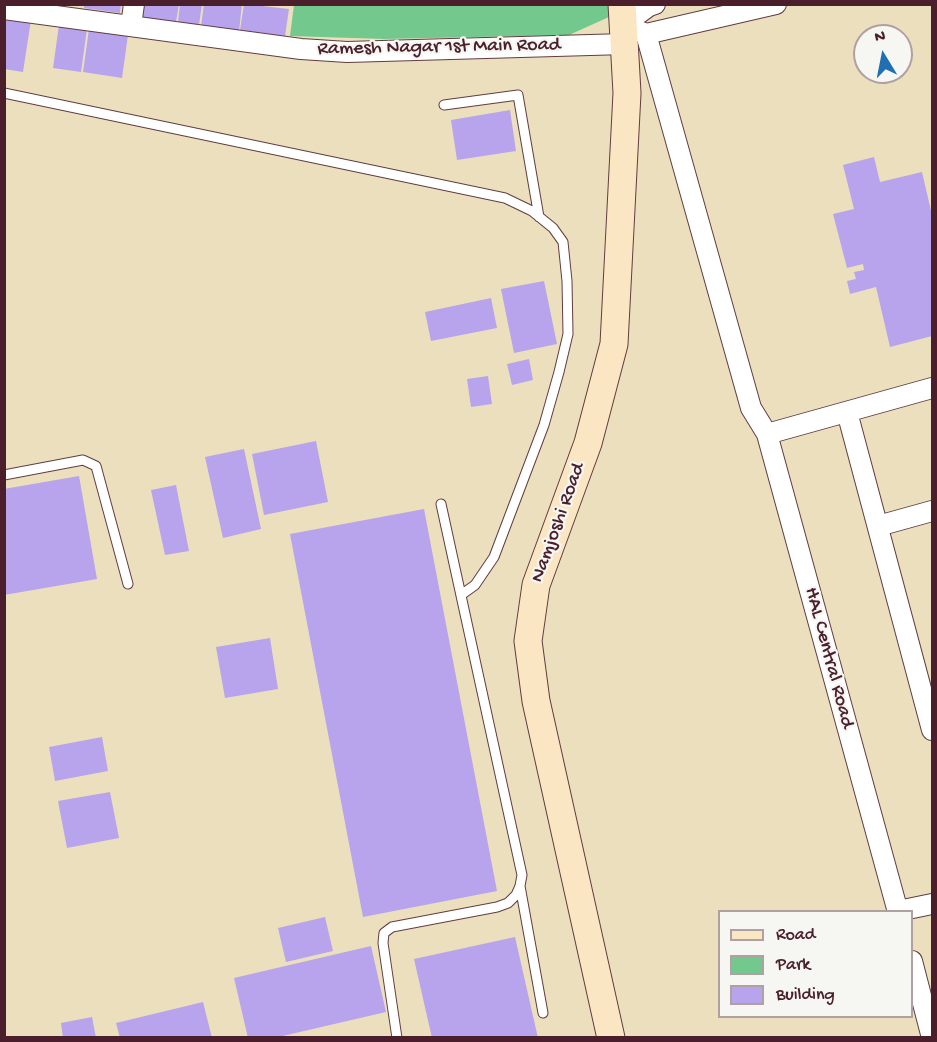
<!DOCTYPE html>
<style>
body{margin:0}
#map{position:relative;width:937px;height:1042px;overflow:hidden;background:#ecdfbd;font-family:"Gochi Hand",sans-serif}
canvas{display:block}
.frame{position:absolute;inset:0;border:6px solid #4a1f2b;pointer-events:none}
.legend{position:absolute;left:718px;top:910px;width:195px;height:108px;box-sizing:border-box;background:#f6f6f2;border:2px solid #b1a0a2;margin:0;padding:8px 10px;list-style:none;font-size:18px;color:#4a1f2b}
.legend li{display:flex;align-items:center;gap:12px;height:30px}
.legend b{width:30px;border:2px solid #b1a0a2}
.north{position:absolute;left:853px;top:24px;width:60px;height:60px;box-sizing:border-box;background:#f6f6f2;border:2px solid #b1a0a2;border-radius:50%;rotate:350deg;font-size:16px;font-weight:700;line-height:24px;text-align:center;color:#4a1f2b}
.north::after{content:'';display:block;margin:auto;width:21px;height:27px;background:#1f6fb2;clip-path:polygon(50% 0,100% 100%,50% 72%,0 100%)}
</style>
<div id="map">
<canvas width="937" height="1042"></canvas>
<div class="frame"></div>
<ul class="legend">
<li><b style="height:8px;background:#fbe6c4"></b>Road</li>
<li><b style="height:16px;background:#73c98d"></b>Park</li>
<li><b style="height:16px;background:#b8a3ed"></b>Building</li>
</ul>
<div class="north">N</div>
</div>
<script>
const ctx = document.querySelector('canvas').getContext('2d');
ctx.lineJoin = 'round';
function fillPath(path, color) {
  ctx.fillStyle = color;
  ctx.fill(path, 'evenodd');
}
function shape(rows) {
  const path = new Path2D();
  for (const r of rows) {
    path.moveTo(r[0], r[1]);
    for (let i = 2; i < r.length; i += 2) path.lineTo(r[i], r[i + 1]);
  }
  return path;
}
function trace(path, color, width, dash) {
  ctx.strokeStyle = color;
  ctx.lineWidth = width;
  ctx.lineCap = dash ? 'butt' : 'round';
  ctx.setLineDash(dash || []);
  ctx.stroke(path);
}
function label(font, color, halo, rows, align = 'center') {
  ctx.font = font + ' "Gochi Hand",sans-serif';
  ctx.lineWidth = 4.5;
  ctx.setLineDash([]);
  ctx.textBaseline = 'middle';
  ctx.strokeStyle = halo;
  ctx.fillStyle = color;
  for (const [text, x, y, turn = 0] of rows) {
    ctx.save();
    ctx.translate(x, y);
    ctx.rotate((+turn || 0) * Math.PI / 180);
    ctx.textAlign = isNaN(turn) ? turn : align;
    if (halo) ctx.strokeText(text, 0, 0);
    ctx.fillText(text, 0, 0);
    ctx.restore();
  }
}
const green = shape([
 [294,5,608,4,609,17,569,35,384,39,290,36]
]);
const building = shape([
 [84,4,121,4,120,13,84,8],
 [141,4,179,4,176,22,140,17],
 [180,4,202,4,199,25,178,22],
 [204,4,242,4,239,31,201,26],
 [244,4,289,9,285,36,240,30],
 [4,16,31,20,23,72,4,69],
 [59,25,87,29,81,72,53,68],
 [89,29,128,35,122,78,83,72],
 [510,110,516,151,457,160,451,120],
 [874,157,880,182,922,172,932,215,932,336,890,347,876,287,850,294,847,281,856,279,854,272,864,270,863,264,847,268,833,214,854,209,843,165],
 [544,281,557,344,514,353,501,289],
 [491,298,497,328,431,341,425,312],
 [529,359,533,380,512,385,507,364],
 [488,376,492,404,471,407,467,379],
 [316,441,328,502,264,515,252,454],
 [244,449,261,529,223,538,205,457],
 [79,476,97,579,4,595,4,489],
 [176,485,189,551,165,555,151,490],
 [424,509,497,891,363,917,290,534],
 [270,638,278,689,225,698,216,647],
 [102,737,108,771,55,781,49,747],
 [110,792,119,838,67,848,58,801],
 [325,917,333,951,286,962,278,928],
 [515,937,538,1038,432,1038,414,959],
 [371,946,386,1012,274,1038,248,1038,234,978],
 [203,1002,212,1038,120,1038,116,1023],
 [92,1017,96,1038,63,1038,61,1023]
]);
const service = shape([
 [4,93,505,198,532,211,553,228,563,242,567,281,568,334,559,372,544,425,494,557,475,585,461,595],
 [444,105,518,95,539,217],
 [4,475,83,460,96,466,128,584],
 [520,886,543,1013],
 [397,1038,383,943,384,933,392,927,497,907,508,903,516,895,520,886,522,875,441,504]
]);
const minor = shape([
 [4,9,301,49,347,52,625,44],
 [623,25,649,6,655,4],
 [131,26,134,4],
 [634,29,646,34,776,4],
 [646,34,751,408,767,434,898,912],
 [847,412,932,730],
 [767,434,932,388],
 [878,526,932,511],
 [898,911,932,904],
 [912,961,932,1038]
]);
const secondary = shape([
 [611,1038,536,701,528,641,536,585,588,443,614,344,627,93,622,4]
]);
const streetNames = [
 ["Ramesh Nagar 1st Main Road",439,48,-1],
 ["Namjoshi Road",559,523,-70],
 ["HAL Central Road",828,658,75]
];
fillPath(green, '#73c98d');
fillPath(building, '#b8a3ed');
trace(service, '#623c41', 11);
trace(minor, '#623c41', 22);
trace(secondary, '#623c41', 29);
trace(service, '#fff', 9);
trace(minor, '#fff', 20);
trace(secondary, '#fbe6c4', 27);
label('20px', '#4a1f2b', '#f6f6f2', streetNames);
</script>
